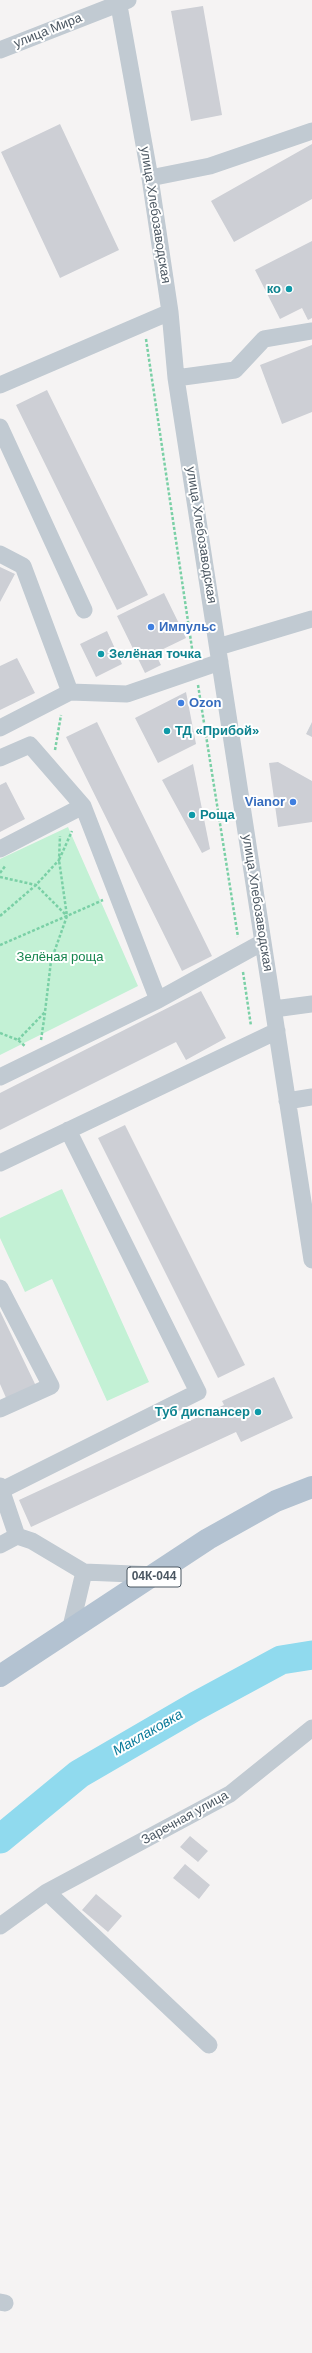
<!DOCTYPE html>
<meta charset="utf-8">
<style>
body{margin:0}
canvas{display:block;background:#f5f3f3}
</style>
<canvas width="312" height="2353"></canvas>
<script>
const ctx = document.querySelector('canvas').getContext('2d');
ctx.lineJoin = 'round';
function fillPath(path, color) {
  ctx.fillStyle = color;
  ctx.fill(path, 'evenodd');
}
function shape(rows) {
  const path = new Path2D();
  for (const r of rows) {
    path.moveTo(r[0], r[1]);
    for (let i = 2; i < r.length; i += 2) path.lineTo(r[i], r[i + 1]);
  }
  return path;
}
function trace(path, color, width, dash) {
  ctx.strokeStyle = color;
  ctx.lineWidth = width;
  ctx.lineCap = dash ? 'butt' : 'round';
  ctx.setLineDash(dash || []);
  ctx.stroke(path);
}
function label(font, color, halo, rows, align = 'center') {
  ctx.font = font + ' Helvetica,sans-serif';
  ctx.lineWidth = 4;
  ctx.setLineDash([]);
  ctx.textBaseline = 'middle';
  ctx.strokeStyle = halo;
  ctx.fillStyle = color;
  for (const [text, x, y, turn = 0] of rows) {
    ctx.save();
    ctx.translate(x, y);
    ctx.rotate((+turn || 0) * Math.PI / 180);
    ctx.textAlign = isNaN(turn) ? turn : align;
    if (halo) ctx.strokeText(text, 0, 0);
    ctx.fillText(text, 0, 0);
    ctx.restore();
  }
}
const green = shape([
 [68,827,138,986,0,1055,0,859],
 [62,1189,149,1382,107,1401,52,1279,25,1292,0,1238,0,1218]
]);
const river = shape([
 [0,1839,79,1774,196,1706,281,1660,312,1655]
]);
const building = shape([
 [203,6,222,115,191,121,171,11],
 [60,124,119,250,60,278,1,152],
 [312,144,312,199,234,242,211,201],
 [312,241,312,318,308,320,302,308,280,319,255,270],
 [312,345,312,412,282,424,260,365],
 [47,390,148,595,117,610,16,405],
 [0,567,15,574,0,602],
 [164,593,186,638,155,653,161,665,145,673,117,616],
 [107,631,122,664,96,677,80,644],
 [17,658,35,693,0,710,0,666],
 [186,692,196,744,158,763,135,718],
 [97,722,212,956,182,971,66,737],
 [312,722,312,737,306,734],
 [278,762,312,781,312,822,278,827,269,763],
 [193,764,210,849,202,853,162,780],
 [6,782,25,819,0,832,0,785],
 [201,991,226,1038,186,1060,176,1042,0,1130,0,1093],
 [125,1125,245,1365,218,1378,98,1138],
 [0,1311,36,1386,7,1400,0,1384],
 [274,1377,293,1418,241,1442,236,1432,31,1527,19,1500,224,1405,222,1401],
 [190,1836,208,1851,198,1862,180,1847],
 [185,1864,210,1885,199,1899,173,1878],
 [96,1894,122,1916,108,1932,82,1910]
]);
const path = shape([
 [146,339,193,655],
 [198,685,238,937],
 [55,750,61,715],
 [0,873,6,865],
 [0,877,36,885,67,916],
 [0,916,36,885,59,860,60,836],
 [0,945,67,916,59,860,72,831],
 [243,972,251,1026],
 [0,1033,18,1040,26,1047],
 [18,1040,45,1012,51,961,67,916,103,900],
 [41,1040,45,1013]
]);
const minor = shape([
 [118,0,150,178,170,312,176,378,312,1260],
 [0,50,128,0],
 [150,178,210,166,312,131],
 [176,378,235,370,264,339,312,331],
 [0,385,170,312],
 [0,427,84,610],
 [0,554,23,566,70,692],
 [218,647,312,619],
 [0,728,70,692,127,694,220,662],
 [0,758,30,745,83,806,158,1000],
 [0,849,83,806],
 [274,1009,312,1004],
 [0,1077,158,1000,263,942],
 [287,1101,312,1097],
 [0,1163,277,1031],
 [0,1288,51,1386,0,1409],
 [0,1486,17,1536],
 [2,1490,198,1392,68,1130],
 [0,1545,17,1536,32,1541,84,1572,70,1631],
 [84,1572,157,1575],
 [47,1892,209,2045],
 [0,1926,47,1892,230,1794,312,1728],
 [0,2302,5,2303]
]);
const major = shape([
 [0,1676,208,1539,276,1501,312,1487]
]);
const markers = [
 [289,289,4,"#0f9aa8"],
 [151,627,4,"#3f7fe0"],
 [101,654,4,"#0f9aa8"],
 [181,703,4,"#3f7fe0"],
 [167,731,4,"#0f9aa8"],
 [293,802,4,"#3f7fe0"],
 [192,815,4,"#0f9aa8"],
 [258,1412,4,"#0f9aa8"]
];
const shields = [
 [154,1577,54]
];
const shieldNames = [
 ["04К-044",154,1577]
];
const streetNames = [
 ["улица Мира",48,31,-22],
 ["улица Хлебозаводская",155,215,81],
 ["улица Хлебозаводская",201,535,81],
 ["улица Хлебозаводская",257,903,81],
 ["Заречная улица",185,1818,-29]
];
const cultureNames = [
 ["ко",281,289,"right"],
 ["Зелёная точка",109,654],
 ["ТД «Прибой»",175,731],
 ["Роща",200,815],
 ["Туб диспансер",250,1412,"right"]
];
const shopNames = [
 ["Импульс",159,627],
 ["Ozon",189,703],
 ["Vianor",285,802,"right"]
];
const parkNames = [
 ["Зелёная роща",60,957]
];
const waterNames = [
 ["Маклаковка",148,1733,-30]
];
fillPath(green, '#c3f1d5');
trace(river, '#90daee', 29);
fillPath(building, '#cdcfd5');
trace(path, '#7ad0a6', 2.5, [3, 2]);
trace(minor, '#c1cad2', 17);
trace(major, '#b3c2d1', 22);
for (const [x, y, r, color] of markers) {
  const dot = new Path2D();
  dot.arc(x, y, r, 0, 2 * Math.PI);
  ctx.fillStyle = color;
  ctx.fill(dot);
  trace(dot, '#fff', 1.5);
}
for (const [x, y, w] of shields) {
  const box = new Path2D();
  box.roundRect(x - w / 2, y - 10, w, 20, 3);
  ctx.fillStyle = '#fff';
  ctx.fill(box);
  trace(box, '#4a5661', 1);
}
label('bold 12px', '#4a5661', null, shieldNames);
label('13px', '#4a5661', '#fff', streetNames);
label('bold 13px', '#0d838f', '#fff', cultureNames, 'left');
label('bold 13px', '#366cbe', '#fff', shopNames, 'left');
label('13px', '#17864f', '#fff', parkNames);
label('italic 14px', '#0c7c9b', '#fff', waterNames);
</script>
